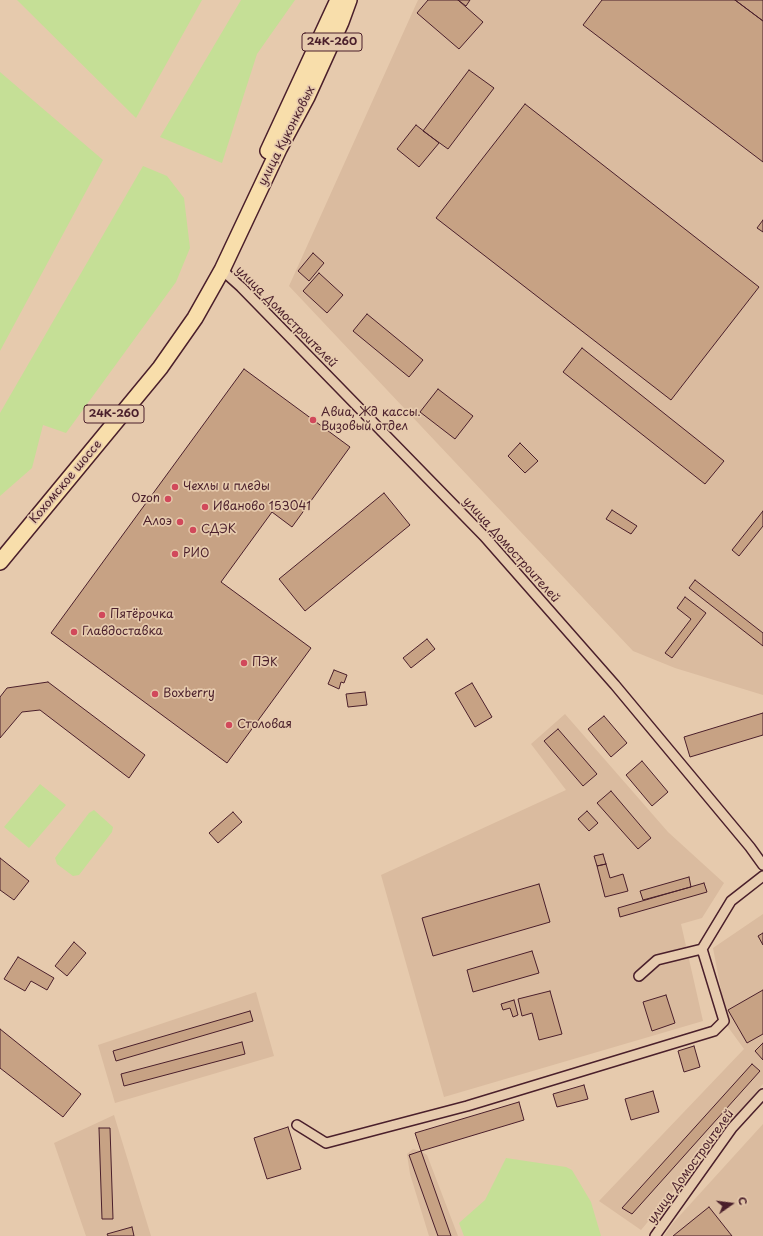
<!DOCTYPE html>
<meta charset="utf-8">
<style>
body{margin:0}
#map{position:relative;width:763px;height:1236px;overflow:hidden;background:#e6caad;font-family:"Playpen Sans",sans-serif}
canvas{display:block}
.north{position:absolute;left:711px;top:1184px;width:40px;height:40px;-webkit-text-stroke:3px #e6caad;paint-order:stroke;rotate:76deg;font-size:11px;font-weight:700;line-height:16px;text-align:center;color:#4a1f2b}
.north::after{content:'';display:block;margin:auto;width:14px;height:18px;background:#4a1f2b;clip-path:polygon(50% 0,100% 100%,50% 72%,0 100%)}
</style>
<div id="map">
<canvas width="763" height="1236"></canvas>
<div class="north">С</div>
</div>
<script>
const ctx = document.querySelector('canvas').getContext('2d');
ctx.lineJoin = 'round';
function fillPath(path, color) {
  ctx.fillStyle = color;
  ctx.fill(path, 'evenodd');
}
function shape(rows) {
  const path = new Path2D();
  for (const r of rows) {
    path.moveTo(r[0], r[1]);
    for (let i = 2; i < r.length; i += 2) path.lineTo(r[i], r[i + 1]);
  }
  return path;
}
function trace(path, color, width, dash) {
  ctx.strokeStyle = color;
  ctx.lineWidth = width;
  ctx.lineCap = dash ? 'butt' : 'round';
  ctx.setLineDash(dash || []);
  ctx.stroke(path);
}
function label(font, color, halo, rows, align = 'center') {
  ctx.font = font + ' "Playpen Sans",sans-serif';
  ctx.lineWidth = 3.5;
  ctx.setLineDash([]);
  ctx.textBaseline = 'middle';
  ctx.strokeStyle = halo;
  ctx.fillStyle = color;
  for (const [text, x, y, turn = 0] of rows) {
    ctx.save();
    ctx.translate(x, y);
    ctx.rotate((+turn || 0) * Math.PI / 180);
    ctx.textAlign = isNaN(turn) ? turn : align;
    if (halo) ctx.strokeText(text, 0, 0);
    ctx.fillText(text, 0, 0);
    ctx.restore();
  }
}
const built = shape([
 [418,0,763,0,763,695,675,668,633,651,289,286],
 [565,714,668,832,724,883,702,918,681,924,703,1021,444,1097,381,875,566,790,531,744],
 [763,914,763,1084,641,1230,599,1201,744,1049,728,1027,713,948],
 [256,992,274,1056,115,1103,98,1045],
 [114,1115,151,1236,86,1236,54,1143],
 [763,1124,763,1236,664,1236,673,1223],
 [413,1149,421,1151,427,1155,458,1236,429,1236,410,1174,407,1154]
]);
const green = shape([
 [17,0,202,0,136,118],
 [241,0,295,0,257,54,222,163,160,137],
 [0,72,103,160,0,351],
 [143,166,167,176,184,198,190,248,176,282,66,433,43,425,32,468,0,496,0,413],
 [40,784,66,805,29,848,4,827],
 [94,810,113,827,112,832,79,875,73,876,57,864,55,858,89,813],
 [506,1158,566,1167,572,1170,591,1202,601,1236,464,1236,459,1223,485,1200]
]);
const building = shape([
 [428,0,458,0,483,22,459,49,417,13,428,0],
 [458,0,470,0,466,6,458,0],
 [602,0,735,0,763,21,763,162,583,25,602,0],
 [735,0,763,0,763,21,735,0],
 [469,70,494,88,448,149,423,131,469,70],
 [525,104,759,287,671,400,436,218,525,104],
 [416,125,439,143,419,167,397,149,416,125],
 [763,220,763,232,757,228,763,220],
 [313,253,324,263,309,281,298,271,313,253],
 [319,273,343,295,327,313,303,291,319,273],
 [367,314,423,360,409,377,353,331,367,314],
 [582,348,724,461,705,484,563,372,582,348],
 [244,369,350,447,292,527,272,512,221,582,311,648,227,763,51,633,244,369],
 [438,389,473,416,455,439,420,412,438,389],
 [520,443,538,461,525,473,508,456,520,443],
 [384,493,410,525,305,611,279,579,384,493],
 [612,510,637,526,631,534,606,519,612,510],
 [763,511,763,526,739,556,732,550,763,511],
 [695,580,763,633,763,646,689,588,695,580],
 [685,597,706,613,672,658,665,653,691,619,677,608,685,597],
 [427,639,435,649,411,668,403,658,427,639],
 [334,670,347,675,344,683,341,682,339,689,328,684,334,670],
 [48,682,145,755,129,778,40,710,22,712,0,738,0,697,7,688,48,682],
 [472,683,492,717,475,727,455,693,472,683],
 [365,692,367,705,348,707,346,694,365,692],
 [763,713,763,735,690,757,684,737,763,713],
 [604,716,627,743,611,757,588,729,604,716],
 [558,729,597,774,583,786,544,741,558,729],
 [642,761,668,792,652,806,626,775,642,761],
 [611,791,651,838,638,849,597,803,611,791],
 [587,811,598,823,589,831,578,819,587,811],
 [233,812,242,822,218,843,209,833,233,812],
 [603,854,606,864,597,866,594,856,603,854],
 [0,858,29,881,14,900,0,890,0,858],
 [606,864,610,878,623,874,628,891,605,897,597,866,606,864],
 [689,877,691,887,643,900,640,891,689,877],
 [704,883,707,892,620,917,618,908,704,883],
 [539,884,550,922,433,956,422,918,539,884],
 [763,933,763,945,758,936,763,933],
 [74,942,86,953,67,976,55,966,74,942],
 [532,951,539,973,473,992,467,970,532,951],
 [18,957,54,978,47,990,31,981,25,991,4,979,18,957],
 [763,990,763,1034,747,1043,728,1010,763,990],
 [550,991,562,1034,539,1040,532,1013,522,1016,518,999,550,991],
 [666,995,675,1023,652,1031,643,1002,666,995],
 [514,1000,518,1015,513,1017,510,1008,503,1010,501,1004,514,1000],
 [250,1011,253,1021,116,1061,113,1051,250,1011],
 [0,1029,81,1094,63,1117,0,1068,0,1029],
 [242,1042,245,1054,124,1086,121,1074,242,1042],
 [763,1043,763,1060,755,1051,763,1043],
 [694,1046,700,1067,684,1072,678,1051,694,1046],
 [752,1064,760,1071,632,1214,622,1208,752,1064],
 [584,1085,588,1099,557,1107,553,1094,584,1085],
 [653,1091,659,1112,631,1120,625,1099,653,1091],
 [519,1102,524,1120,421,1151,415,1133,519,1102],
 [288,1127,301,1169,267,1179,254,1138,288,1127],
 [99,1128,110,1128,113,1219,102,1219,99,1128],
 [421,1151,451,1236,438,1236,409,1155,421,1151],
 [709,1207,732,1236,673,1236,709,1207],
 [132,1227,134,1236,108,1236,107,1234,132,1227]
]);
const street = shape([
 [222,270,241,287,484,536,615,685,750,847,763,865],
 [639,976,657,960,702,949],
 [297,1125,326,1143,467,1106,714,1031,724,1021,702,949,731,901,763,876],
 [655,1236,732,1128,763,1094]
]);
const primary = shape([
 [268,151,338,0],
 [0,562,160,368,195,318,222,270,279,149,307,97,341,22,349,0]
]);
const markers = [
 [313,420,4,"#d1495b"],
 [175,487,4,"#d1495b"],
 [168,499,4,"#d1495b"],
 [205,507,4,"#d1495b"],
 [180,522,4,"#d1495b"],
 [193,530,4,"#d1495b"],
 [175,554,4,"#d1495b"],
 [102,615,4,"#d1495b"],
 [74,632,4,"#d1495b"],
 [244,663,4,"#d1495b"],
 [155,694,4,"#d1495b"],
 [229,725,4,"#d1495b"]
];
const shields = [
 [332,42,60],
 [114,414,60]
];
const shieldNames = [
 ["24К-260",332,42],
 ["24К-260",114,414]
];
const streetNames = [
 ["улица Куконковых",287,136,-63],
 ["улица Домостроителей",286,317,45],
 ["Кохомское шоссе",66,482,-50],
 ["улица Домостроителей",511,550,48],
 ["улица Домостроителей",691,1167,-54]
];
const poiNames = [
 ["Авиа, Жд кассы.",321,413],
 ["Визовый отдел",321,427],
 ["Чехлы и пледы",183,487],
 ["Ozon",160,499,"right"],
 ["Иваново 153041",213,507],
 ["Алоэ",172,522,"right"],
 ["СДЭК",201,530],
 ["РИО",183,554],
 ["Пятёрочка",110,615],
 ["Главдоставка",82,632],
 ["ПЭК",252,663],
 ["Boxberry",163,694],
 ["Столовая",237,725]
];
fillPath(built, '#dabb9f');
fillPath(green, '#c5df96');
fillPath(building, '#c7a284');
trace(building, '#4a1f2b', 1);
trace(street, '#4a1f2b', 12);
trace(primary, '#4a1f2b', 18);
trace(street, '#e6caad', 9);
trace(primary, '#f8deab', 15);
for (const [x, y, r, color] of markers) {
  const dot = new Path2D();
  dot.arc(x, y, r, 0, 2 * Math.PI);
  ctx.fillStyle = color;
  ctx.fill(dot);
  trace(dot, '#e6caad', 1.5);
}
for (const [x, y, w] of shields) {
  const box = new Path2D();
  box.roundRect(x - w / 2, y - 9, w, 18, 3);
  ctx.fillStyle = '#e6caad';
  ctx.fill(box);
  trace(box, '#4a1f2b', 1);
}
label('bold 11px', '#4a1f2b', null, shieldNames);
label('12px', '#4a1f2b', '#e6caad', streetNames);
label('12px', '#4a1f2b', '#e6caad', poiNames, 'left');
</script>
